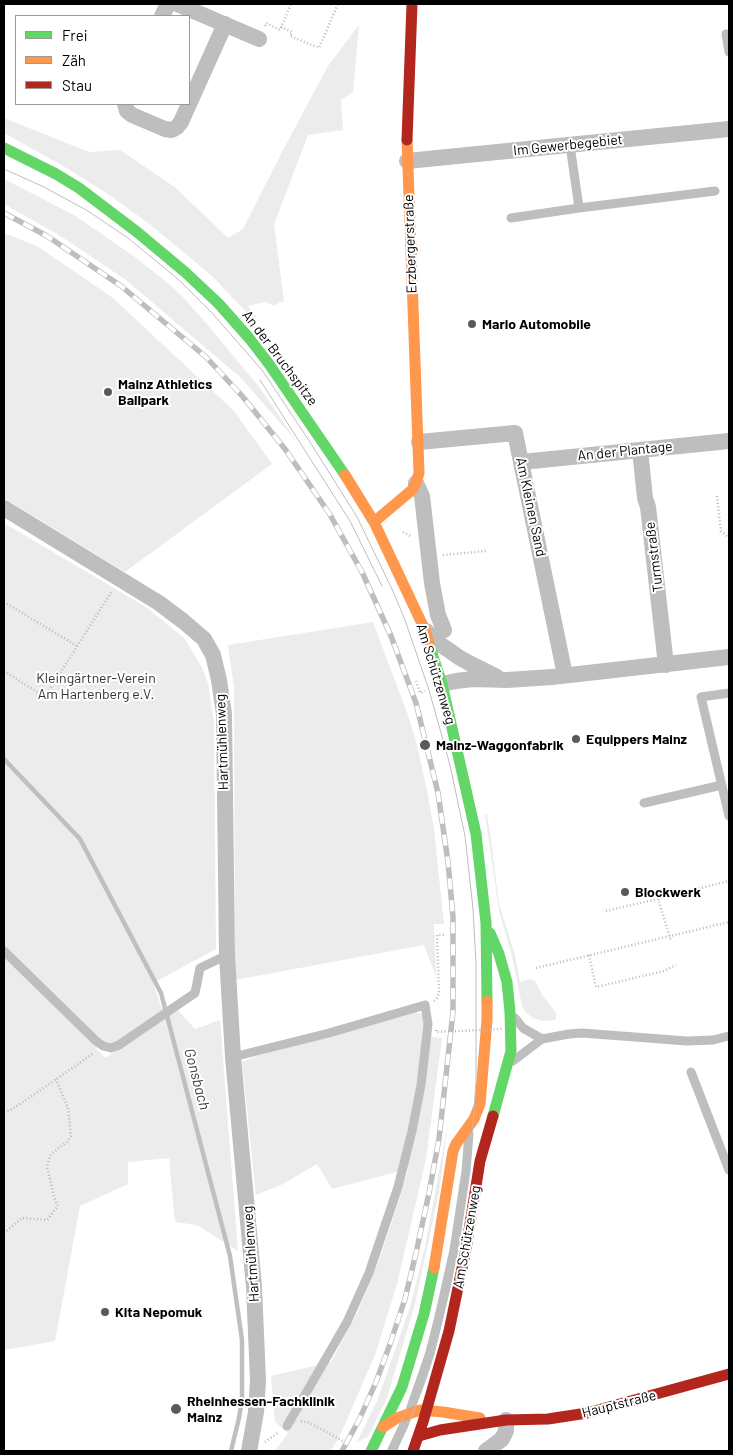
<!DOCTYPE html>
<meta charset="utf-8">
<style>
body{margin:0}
#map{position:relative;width:733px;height:1455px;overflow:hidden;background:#fff;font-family:Barlow,sans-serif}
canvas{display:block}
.frame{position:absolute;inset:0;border:5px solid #000;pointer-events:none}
.legend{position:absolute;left:15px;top:15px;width:175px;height:90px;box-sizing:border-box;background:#fff;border:1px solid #999;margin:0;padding:6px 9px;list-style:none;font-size:15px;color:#000}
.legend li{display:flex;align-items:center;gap:10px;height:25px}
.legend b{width:25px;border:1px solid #999}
</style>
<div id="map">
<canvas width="733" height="1455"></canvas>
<div class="frame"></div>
<ul class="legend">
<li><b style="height:6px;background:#63d668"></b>Frei</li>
<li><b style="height:6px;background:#ff974d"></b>Zäh</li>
<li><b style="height:6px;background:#b3261e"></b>Stau</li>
</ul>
</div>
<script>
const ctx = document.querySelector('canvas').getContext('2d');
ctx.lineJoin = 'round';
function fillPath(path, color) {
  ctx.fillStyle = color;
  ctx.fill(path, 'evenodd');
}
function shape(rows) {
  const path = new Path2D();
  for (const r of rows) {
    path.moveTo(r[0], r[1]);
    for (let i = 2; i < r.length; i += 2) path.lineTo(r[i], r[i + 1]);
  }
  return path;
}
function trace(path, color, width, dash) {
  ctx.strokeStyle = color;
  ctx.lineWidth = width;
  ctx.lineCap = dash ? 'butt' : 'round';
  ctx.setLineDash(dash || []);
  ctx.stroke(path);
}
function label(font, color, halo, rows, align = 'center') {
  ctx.font = font + ' Barlow,sans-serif';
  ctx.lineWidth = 4;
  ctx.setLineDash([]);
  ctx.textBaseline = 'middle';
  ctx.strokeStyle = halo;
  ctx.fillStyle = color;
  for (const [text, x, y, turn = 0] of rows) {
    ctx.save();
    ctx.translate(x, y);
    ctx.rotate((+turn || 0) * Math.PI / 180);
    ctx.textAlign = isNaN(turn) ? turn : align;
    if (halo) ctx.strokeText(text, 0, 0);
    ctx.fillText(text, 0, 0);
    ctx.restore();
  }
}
const green = shape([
 [359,25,353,92,341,100,343,130,308,135,274,224,284,302,279,302,275,306,265,302,248,306,257,318,251,317,212,276,148,223,105,192,63,166,4,133,4,118,89,152,120,150,176,188,228,238,243,229,283,150,328,66],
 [4,179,74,215,135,257,170,285,181,295,207,324,260,388,297,442,241,378,126,280,59,235,4,204],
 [4,233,37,246,113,298,234,411,272,464,125,572,4,498],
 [4,523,146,607,184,638,203,669,208,684,214,721,216,949,153,983,163,1012,116,1043,104,1043,96,1048,105,1058,178,1010,195,1029,220,1020,238,1251,197,1225,175,1222,169,1158,128,1162,128,1184,80,1206,55,1341,4,1350],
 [373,622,408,715,417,745,428,795,434,830,444,924,434,924,436,977,424,945,235,980,234,688,228,645],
 [485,814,487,815,491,840,499,904,515,955,520,982,530,979,535,981,543,996,557,1014,555,1020,543,1021,535,1019,526,1013,522,1006,512,956,499,911],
 [415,1012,424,1015,425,1036,442,1038,426,1159,397,1284,375,1355,338,1440,330,1451,275,1451,288,1433,275,1422,271,1376,331,1362,359,1309,379,1260,400,1197,408,1169,332,1189,317,1164,281,1185,256,1195,242,1062,257,1056],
 [448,1123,439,1193,415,1304,387,1398,368,1437,357,1442,378,1399,410,1307,425,1247]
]);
const stream = shape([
 [4,759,80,839,161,993,230,1256,242,1340,242,1400,239,1418,231,1451]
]);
const path = shape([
 [265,26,266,23,280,30,291,4],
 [281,27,292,32,290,36,319,48,338,4],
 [717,496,721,531,729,538],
 [403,532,412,537],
 [443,555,486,551],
 [4,602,77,646],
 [4,671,45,697,112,591],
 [416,681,420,693,425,691],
 [658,899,729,881],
 [606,911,658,899,671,941],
 [589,955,596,987,664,971,676,965],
 [536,968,729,922],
 [434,1001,437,998,439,993,437,935,444,935],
 [4,1111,9,1111,29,1098,94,1053],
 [4,1233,22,1218,47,1220,58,1206,54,1197,47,1166,51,1154,67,1142,71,1136,68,1108,56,1079],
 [301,1421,310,1423,343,1441],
 [265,1442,279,1432]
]);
const lane = shape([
 [726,34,729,52],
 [570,145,579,208,715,191],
 [511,218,579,208],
 [729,693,701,697,729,816],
 [644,803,722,785],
 [4,951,95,1040,103,1046,111,1048,119,1045,195,993,200,968,227,955],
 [515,1018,523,1028,542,1039],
 [233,1057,329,1033,425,1005,428,1024,421,1085,412,1131,398,1187,369,1273,347,1322,287,1426],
 [513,1061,542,1039,569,1034,582,1033,687,1041,713,1040,729,1036],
 [691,1072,729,1170],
 [392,1451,409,1413,430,1353,439,1317,454,1250,466,1171,469,1134]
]);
const street = shape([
 [177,4,259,39],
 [162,16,168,4],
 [125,104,127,111,132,115,165,129,172,130,177,127,181,122,225,24],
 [407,161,729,129],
 [419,442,515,433,565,675],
 [640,450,645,498,648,507,666,665],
 [522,462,729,441],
 [416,483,422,496,432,583,438,615,444,630],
 [4,508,159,603,183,621,204,639,213,655,219,680,224,714,227,955,233,1057,254,1287,258,1380,256,1412,249,1451],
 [426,631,437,642,460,658,473,665,497,677],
 [442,684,456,681,473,679,507,680,552,677,729,657],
 [486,1451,502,1439,506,1431,506,1420]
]);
const fast = shape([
 [4,148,56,174,79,188,137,232,185,272,219,304,249,338,269,364,345,475],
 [429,644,442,684,476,834,486,923,487,1001],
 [490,933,499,954,507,982,510,1012,511,1051,493,1116],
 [371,1451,402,1387,424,1314,434,1268]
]);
const slow = shape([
 [345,475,374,522,425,630,429,644],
 [374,522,412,490,416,483,419,473,407,140],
 [434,1268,453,1151,456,1144,474,1119,480,1104,487,1020,487,1001],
 [383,1427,397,1418,420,1410,443,1412,480,1418]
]);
const jam = shape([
 [407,140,412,4],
 [419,1436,440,1430,506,1420,548,1419,587,1413,729,1374],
 [413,1451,423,1422,449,1331,466,1249,480,1161,493,1116]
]);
const tram = shape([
 [4,169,44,187,88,211,128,238,179,280,212,313,262,370,310,442,357,517,392,589,405,620,429,690,450,765,465,836,473,909,476,964,476,1081,472,1139,466,1195,451,1284,434,1354,425,1382,407,1428,396,1451],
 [260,380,350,521,382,586],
 [387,1451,405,1414,417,1380,426,1352,444,1282]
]);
const rail = shape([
 [4,213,47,236,121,286,206,357,243,397,285,449,329,513,362,572,391,636,416,703,438,793,448,862,453,917,453,1012,439,1139,429,1193,416,1253,405,1299,390,1344,376,1382,359,1420,342,1451]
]);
const pathBridge = shape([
 [436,1030,436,1032,502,1029,502,1027]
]);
const markers = [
 [472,324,5,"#595959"],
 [108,392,5,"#595959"],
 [576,739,5,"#595959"],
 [425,745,6,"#595959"],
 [625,892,5,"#595959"],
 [105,1312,5,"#595959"],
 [176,1409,6,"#595959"]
];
const streetNames = [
 ["Im Gewerbegebiet",568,145,-6],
 ["Erzbergerstraße",410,244,-92],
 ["An der Bruchspitze",280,358,53],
 ["An der Plantage",625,451,-6],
 ["Am Kleinen Sand",531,507,78],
 ["Turmstraße",654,557,-97],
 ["Am Schützenweg",436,674,73],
 ["Hartmühlenweg",222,742,-92],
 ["Am Schützenweg",467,1237,-80],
 ["Hartmühlenweg",251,1254,-94],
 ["Hauptstraße",619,1404,-14]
];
const poiNames = [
 ["Mario Automobile",482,324],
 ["Mainz Athletics",118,384],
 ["Ballpark",118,400],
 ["Equippers Mainz",586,739],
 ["Mainz-Waggonfabrik",436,745],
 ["Blockwerk",635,892],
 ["Kita Nepomuk",115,1312],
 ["Rheinhessen-Fachklinik",187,1401],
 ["Mainz",187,1417]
];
const parkNames = [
 ["Kleingärtner-Verein",96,678],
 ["Am Hartenberg e.V.",96,694]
];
const waterNames = [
 ["Gonsbach",197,1079,75]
];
fillPath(green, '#ececec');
trace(stream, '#bfbfbf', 4.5);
trace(path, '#b9b9b9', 2.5, [1, 2.5]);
trace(lane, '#bebebe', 9);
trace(street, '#bebebe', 16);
trace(fast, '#63d668', 11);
trace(slow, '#ff974d', 11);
trace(jam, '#b3261e', 11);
trace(tram, '#bebebe', 1);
trace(rail, '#bebebe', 5.5);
trace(rail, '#fff', 4, [11]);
trace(pathBridge, '#b9b9b9', 2.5, [1, 2.5]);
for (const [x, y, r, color] of markers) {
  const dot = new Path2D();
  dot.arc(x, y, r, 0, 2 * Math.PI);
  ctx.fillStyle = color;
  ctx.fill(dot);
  trace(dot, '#fff', 2);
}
label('14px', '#000', '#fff', streetNames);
label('bold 14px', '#000', '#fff', poiNames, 'left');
label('14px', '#333', '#fff', parkNames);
label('italic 15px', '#444', '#fff', waterNames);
</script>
